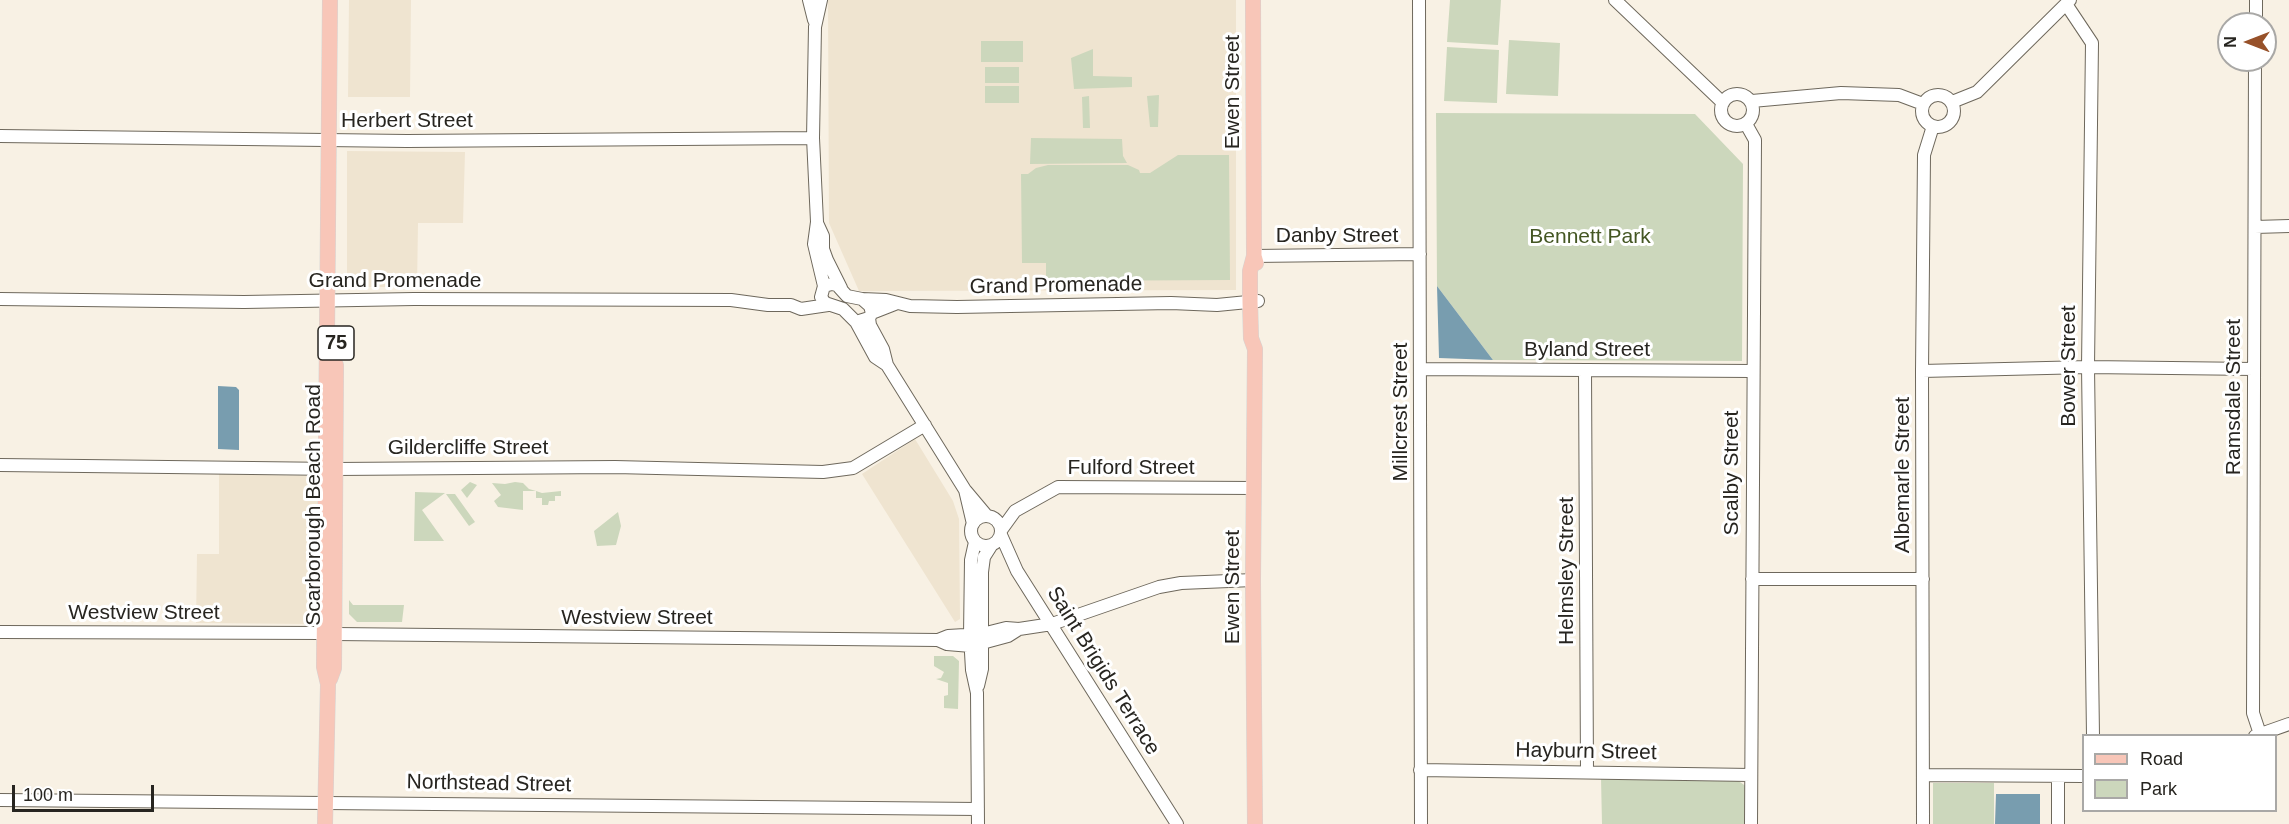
<!DOCTYPE html>
<style>
body{margin:0}
#map{position:relative;width:2289px;height:824px;overflow:hidden;background:#f8f1e4;font-family:Arial,sans-serif}
canvas{display:block}
.legend{position:absolute;left:2082px;top:734px;width:195px;height:78px;box-sizing:border-box;background:#fff;border:2px solid #a9a8a6;margin:0;padding:8px 10px;list-style:none;font-size:18px;color:#272520}
.legend li{display:flex;align-items:center;gap:12px;height:30px}
.legend b{width:30px;border:2px solid #a9a8a6}
.north{position:absolute;left:2217px;top:12px;width:60px;height:60px;box-sizing:border-box;background:#fff;border:2px solid #a9a8a6;border-radius:50%;rotate:270deg;font-size:16px;font-weight:700;line-height:24px;text-align:center;color:#272520}
.north::after{content:'';display:block;margin:auto;width:21px;height:27px;background:#975129;clip-path:polygon(50% 0,100% 100%,50% 72%,0 100%)}
.scale{position:absolute;left:12px;top:785px;width:142px;height:27px;box-sizing:border-box;border:3px solid #272520;border-top:0;padding-left:8px;font-size:18px;line-height:21px;white-space:nowrap;color:#272520;-webkit-text-stroke:4px #fff;paint-order:stroke}
</style>
<div id="map">
<canvas width="2289" height="824"></canvas>
<ul class="legend">
<li><b style="height:8px;background:#f8c6b8"></b>Road</li>
<li><b style="height:16px;background:#ccd7bc"></b>Park</li>
</ul>
<div class="north">N</div>
<div class="scale">100 m</div>
</div>
<script>
const ctx = document.querySelector('canvas').getContext('2d');
ctx.lineJoin = 'round';
function fillPath(path, color) {
  ctx.fillStyle = color;
  ctx.fill(path, 'evenodd');
}
function shape(rows) {
  const path = new Path2D();
  for (const r of rows) {
    if (r.length === 3) {
      path.moveTo(r[0] + r[2], r[1]);
      path.arc(r[0], r[1], r[2], 0, 2 * Math.PI);
      continue;
    }
    path.moveTo(r[0], r[1]);
    for (let i = 2; i < r.length; i += 2) path.lineTo(r[i], r[i + 1]);
  }
  return path;
}
function trace(path, color, width, dash) {
  ctx.strokeStyle = color;
  ctx.lineWidth = width;
  ctx.lineCap = dash ? 'butt' : 'round';
  ctx.setLineDash(dash || []);
  ctx.stroke(path);
}
function label(font, color, halo, rows, align = 'center') {
  ctx.font = font + ' Arial,sans-serif';
  ctx.lineWidth = 6;
  ctx.setLineDash([]);
  ctx.textBaseline = 'middle';
  ctx.strokeStyle = halo;
  ctx.fillStyle = color;
  for (const [text, x, y, turn = 0] of rows) {
    ctx.save();
    ctx.translate(x, y);
    ctx.rotate((+turn || 0) * Math.PI / 180);
    ctx.textAlign = isNaN(turn) ? turn : align;
    if (halo) ctx.strokeText(text, 0, 0);
    ctx.fillText(text, 0, 0);
    ctx.restore();
  }
}
const built = shape([
 [349,0,411,0,410,97,348,97],
 [828,0,1236,0,1236,290,859,291,829,223],
 [347,151,465,152,463,223,418,223,417,287,363,287,350,280,347,275],
 [915,439,953,501,959,519,960,619,955,622,862,474],
 [219,474,313,476,318,482,315,621,310,624,196,623,197,554,219,554]
]);
const green = shape([
 [1450,0,1501,0,1498,45,1447,42],
 [1509,40,1560,43,1558,96,1506,94],
 [981,41,1023,41,1023,62,981,62],
 [1447,47,1499,50,1497,103,1444,101],
 [1093,49,1093,76,1132,77,1132,87,1074,89,1071,58],
 [985,67,1019,67,1019,83,985,83],
 [985,86,1019,86,1019,103,985,103],
 [1159,95,1158,127,1150,127,1147,96],
 [1089,96,1090,128,1083,128,1082,97],
 [1436,113,1695,114,1743,164,1742,361,1493,360,1437,286],
 [1031,138,1122,139,1123,156,1127,163,1030,164],
 [1178,155,1229,155,1230,280,1046,281,1046,263,1022,263,1021,174,1028,174,1036,168,1048,165,1128,165,1139,170,1140,173,1150,173],
 [470,482,477,485,467,498,461,490],
 [515,482,523,483,529,489,536,491,542,493,561,491,561,496,555,496,555,501,549,501,548,505,542,505,542,498,536,498,536,491,523,491,523,510,498,507,494,501,501,495,492,483,505,484],
 [415,492,445,493,422,510,444,541,414,541],
 [446,494,455,494,475,522,469,526],
 [618,512,621,526,616,545,597,546,594,531],
 [349,600,353,605,404,605,402,622,357,622,349,614],
 [934,656,953,656,959,661,958,709,944,708,944,696,948,695,948,683,936,679,941,678,944,672,934,666],
 [1730,775,1747,787,1747,824,1602,824,1601,778],
 [1933,783,1994,783,1994,824,1933,824]
]);
const water = shape([
 [1437,286,1493,360,1439,358],
 [218,386,236,387,239,390,239,450,218,449],
 [1996,794,2040,794,2040,824,1995,824]
]);
const minor = shape([
 [809,0,814,20],
 [821,0,815,27,813,138,817,222,814,244,824,286],
 [1419,0,1421,824],
 [1615,0,1723,103],
 [2066,4,2092,43,2088,367,2093,736],
 [2256,24,2256,0],
 [2255,60,2253,713,2260,734],
 [1737,110,16],
 [1938,111,16],
 [1752,101,1841,93,1899,95,1923,104],
 [1952,102,1977,92,2070,0],
 [1746,124,1755,140,1751,824],
 [0,136,407,141,813,138],
 [817,223,823,236,823,249,827,260,841,288],
 [2255,227,2289,226],
 [1254,256,1420,254],
 [0,299,244,302,414,299,731,300,768,305,791,305,801,309,828,305],
 [862,299,886,300,910,306,957,307,1171,303,1217,305,1258,301],
 [872,313,870,306,862,299,847,296,837,285,832,284,824,286,821,297,825,303,843,309,856,322,869,318,872,313,895,304],
 [869,318,870,325,883,349,887,365,965,490,973,524],
 [856,322,875,357,887,365],
 [1421,369,1752,371],
 [1585,370,1587,771],
 [1922,371,2088,367,2254,369],
 [0,465,336,469,615,467,823,472,853,468,925,425],
 [966,491,987,516],
 [986,531,15],
 [1002,529,1015,511,1058,487,1254,488],
 [1001,535,1017,571,1177,824],
 [975,542,971,560,970,635,972,670,977,693,978,824],
 [1752,579,1923,579],
 [0,632,324,633],
 [335,634,938,640,948,636,982,634,1006,628,1019,629,1052,624,1159,587,1181,583,1253,580],
 [938,640,947,644,971,646,1008,636,1019,629],
 [978,686,982,669,982,572,984,557,991,546],
 [2255,736,2289,724],
 [1420,770,1751,775],
 [1924,775,2084,776],
 [2058,776,2058,824],
 [0,800,978,809],
 [1923,824,1922,371,1924,155,1933,126]
]);
const major = shape([
 [1253,0,1254,256,1256,263],
 [1254,256,1250,271,1250,301,1251,338,1255,349,1253,580,1255,824],
 [330,679,334,668,336,365],
 [325,824,328,684,324,667,330,0]
]);
const shields = [
 [336,343,36]
];
const shieldNames = [
 ["75",336,343]
];
const streetNames = [
 ["Ewen Street",1233,92,-90],
 ["Herbert Street",407,121],
 ["Danby Street",1337,236],
 ["Grand Promenade",395,281],
 ["Grand Promenade",1056,286,-1],
 ["Byland Street",1587,350],
 ["Bower Street",2069,366,-90],
 ["Ramsdale Street",2234,397,-90],
 ["Millcrest Street",1401,412,-90],
 ["Gildercliffe Street",468,448],
 ["Fulford Street",1131,468],
 ["Scalby Street",1732,473,-90],
 ["Albemarle Street",1903,475,-90],
 ["Scarborough Beach Road",314,505,-90],
 ["Helmsley Street",1567,571,-90],
 ["Ewen Street",1233,587,-90],
 ["Westview Street",144,613],
 ["Westview Street",637,618],
 ["Saint Brigids Terrace",1103,671,58],
 ["Hayburn Street",1586,752,1],
 ["Northstead Street",489,784,1]
];
const parkNames = [
 ["Bennett Park",1590,237]
];
fillPath(built, '#efe4d0');
fillPath(green, '#ccd7bc');
fillPath(water, '#789daf');
trace(minor, '#6e685c', 14);
trace(major, '#d4d3d2', 16);
trace(minor, '#fff', 12);
trace(major, '#f8c6b8', 15);
for (const [x, y, w] of shields) {
  const box = new Path2D();
  box.roundRect(x - w / 2, y - 17, w, 34, 4.5);
  ctx.fillStyle = '#fff';
  ctx.fill(box);
  trace(box, '#272520', 1.5);
}
label('bold 20px', '#272520', null, shieldNames);
label('21px', '#272520', '#fff', streetNames);
label('21px', '#445623', '#fff', parkNames);
</script>
